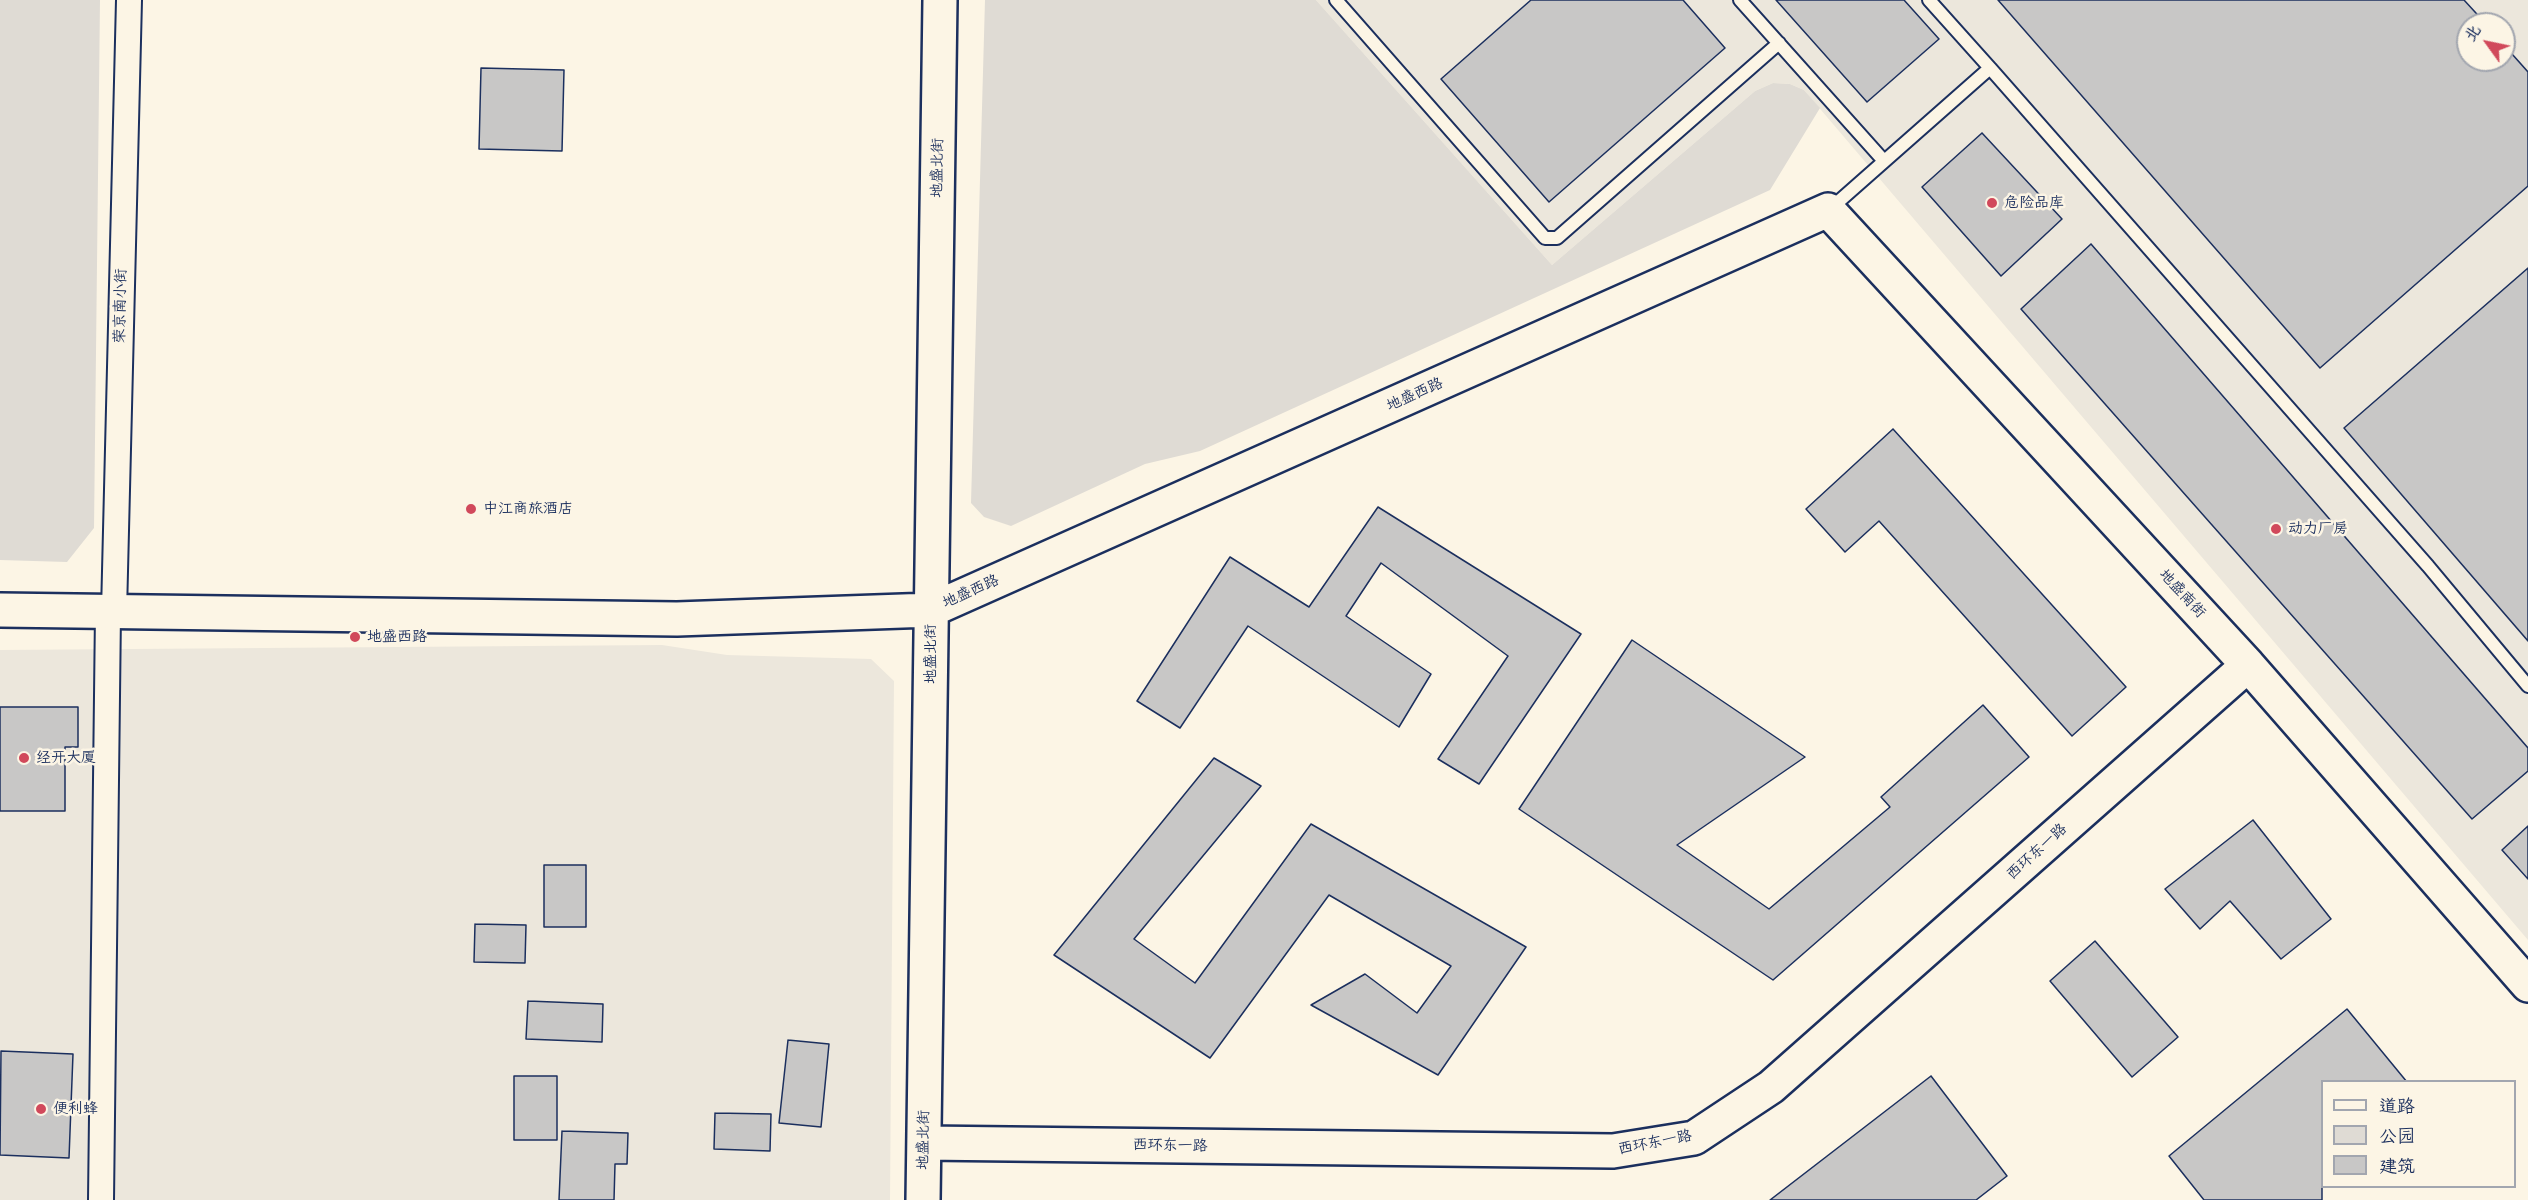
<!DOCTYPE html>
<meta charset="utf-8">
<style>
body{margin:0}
#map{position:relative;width:2528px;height:1200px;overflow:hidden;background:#fcf5e5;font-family:Pangolin,"LXGW WenKai TC",sans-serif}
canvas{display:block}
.legend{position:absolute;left:2321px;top:1080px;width:195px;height:108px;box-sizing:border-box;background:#fcf5e5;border:2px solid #a2a6af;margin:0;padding:8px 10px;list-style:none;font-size:18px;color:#1b2f5e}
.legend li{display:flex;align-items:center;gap:12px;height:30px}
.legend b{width:30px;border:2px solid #a2a6af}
.north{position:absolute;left:2456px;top:12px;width:60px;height:60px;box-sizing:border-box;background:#fcf5e5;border:2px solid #a2a6af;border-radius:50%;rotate:303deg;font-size:16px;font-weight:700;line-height:24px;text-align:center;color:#1b2f5e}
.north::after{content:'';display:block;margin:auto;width:21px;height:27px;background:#d1495b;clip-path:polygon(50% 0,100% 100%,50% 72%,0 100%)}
</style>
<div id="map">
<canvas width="2528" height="1200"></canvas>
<ul class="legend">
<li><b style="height:8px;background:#fcf5e5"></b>道路</li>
<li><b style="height:16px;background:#dfdbd4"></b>公园</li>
<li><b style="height:16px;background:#c8c7c6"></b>建筑</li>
</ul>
<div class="north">北</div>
</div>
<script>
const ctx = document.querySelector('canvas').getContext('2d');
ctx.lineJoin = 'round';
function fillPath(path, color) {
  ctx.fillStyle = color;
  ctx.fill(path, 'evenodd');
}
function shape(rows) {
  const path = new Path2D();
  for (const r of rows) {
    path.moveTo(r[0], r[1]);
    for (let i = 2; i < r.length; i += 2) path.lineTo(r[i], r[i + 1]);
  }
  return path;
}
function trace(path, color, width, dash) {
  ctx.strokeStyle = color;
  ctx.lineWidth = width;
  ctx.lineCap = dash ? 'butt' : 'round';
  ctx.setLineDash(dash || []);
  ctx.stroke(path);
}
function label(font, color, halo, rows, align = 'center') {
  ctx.font = font + ' Pangolin,"LXGW WenKai TC",sans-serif';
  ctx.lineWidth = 5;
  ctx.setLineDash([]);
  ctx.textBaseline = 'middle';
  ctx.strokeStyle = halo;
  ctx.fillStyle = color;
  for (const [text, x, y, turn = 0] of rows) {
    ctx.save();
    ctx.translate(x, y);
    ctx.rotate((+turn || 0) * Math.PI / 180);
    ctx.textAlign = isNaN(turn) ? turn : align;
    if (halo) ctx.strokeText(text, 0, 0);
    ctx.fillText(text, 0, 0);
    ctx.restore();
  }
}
const built = shape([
 [1316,0,2528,0,2528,940,1804,90,1790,84,1773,83,1755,91,1552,265],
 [2468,24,2504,24,2504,60,2468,60],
 [662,645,727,655,871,659,894,681,890,1200,0,1200,0,650]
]);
const green = shape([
 [0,0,100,0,94,528,67,562,0,560],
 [985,0,1316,0,1552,265,1755,91,1773,83,1790,84,1804,90,1820,108,1770,190,1200,451,1145,464,1011,526,984,517,971,503]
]);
const building = shape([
 [1531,0,1683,0,1725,48,1549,202,1441,79,1531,0],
 [1776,0,1904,0,1939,39,1867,102,1776,0],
 [1998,0,2464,0,2486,24,2468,24,2468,60,2504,60,2504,45,2528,72,2528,186,2320,368,1998,0],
 [481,68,564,70,562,151,479,149,481,68],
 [1982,133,2062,219,2001,276,1922,187,1982,133],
 [2091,244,2528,748,2528,771,2472,819,2021,309,2091,244],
 [2528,268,2528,641,2344,428,2528,268],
 [1893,429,2126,687,2072,736,1879,521,1845,552,1806,509,1893,429],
 [1378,507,1581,634,1479,784,1438,759,1508,656,1381,563,1346,616,1431,674,1399,727,1248,626,1180,728,1137,701,1230,557,1309,607,1378,507],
 [1632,640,1805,757,1677,845,1769,909,1890,807,1881,797,1983,705,2029,757,1773,980,1519,809,1632,640],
 [0,707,78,707,78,747,65,747,65,811,0,811,0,707],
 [1214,758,1261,786,1134,939,1195,983,1311,824,1526,947,1438,1075,1311,1005,1365,974,1417,1013,1451,966,1329,895,1210,1058,1054,955,1214,758],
 [2253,820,2331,919,2281,959,2230,901,2200,929,2165,889,2253,820],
 [2528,826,2528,879,2502,850,2528,826],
 [544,865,586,865,586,927,544,927,544,865],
 [475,924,526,925,525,963,474,962,475,924],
 [2095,941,2178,1037,2132,1077,2050,981,2095,941],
 [528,1001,603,1004,602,1042,526,1039,528,1001],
 [2347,1009,2407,1082,2322,1082,2322,1200,2204,1200,2169,1156,2347,1009],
 [788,1040,829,1044,821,1127,779,1123,788,1040],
 [1,1051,73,1054,69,1158,0,1155,1,1051],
 [514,1076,557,1076,557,1140,514,1140,514,1076],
 [1931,1076,2007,1176,1976,1200,1770,1200,1931,1076],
 [715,1113,771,1114,770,1151,714,1149,715,1113],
 [562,1131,628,1133,627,1164,615,1164,614,1200,559,1200,562,1131]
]);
const lane = shape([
 [1336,0,1545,238,1557,238,1779,43],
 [1740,0,1884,161],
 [1929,0,1990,68],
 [1829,210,1990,68,2428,566,2528,686]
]);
const street = shape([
 [114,612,129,0],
 [101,1200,108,612]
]);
const secondary = shape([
 [0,610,677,619,931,610,1828,210,2248,665,2528,985],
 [924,1143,1613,1151,1694,1138,1771,1087,2248,665],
 [923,1200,940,0]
]);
const markers = [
 [1992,203,6,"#d1495b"],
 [471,509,6,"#d1495b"],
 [2276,529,6,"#d1495b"],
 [355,637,6,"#d1495b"],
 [24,758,6,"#d1495b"],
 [41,1109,6,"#d1495b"]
];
const streetNames = [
 ["地盛北街",938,168,-89],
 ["荣京南小街",121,306,-89],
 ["地盛西路",1415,395,-24],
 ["地盛西路",971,592,-24],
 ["地盛南街",2182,594,47],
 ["地盛北街",931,654,-90],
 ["西环东一路",2037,852,-42],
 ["地盛北街",924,1140,-89],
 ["西环东一路",1655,1143,-11],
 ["西环东一路",1170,1146,1]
];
const poiNames = [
 ["危险品库",2004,203],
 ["中江商旅酒店",483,509],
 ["动力厂房",2288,529],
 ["地盛西路",367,637],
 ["经开大厦",36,758],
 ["便利蜂",53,1109]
];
fillPath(built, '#ece7dc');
fillPath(green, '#dfdbd4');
fillPath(building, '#c8c7c6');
trace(building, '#1b2f5e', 1.5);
trace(lane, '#1b2f5e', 16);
trace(street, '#1b2f5e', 28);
trace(secondary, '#1b2f5e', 38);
trace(lane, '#fcf5e5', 12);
trace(street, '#fcf5e5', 24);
trace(secondary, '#fcf5e5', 33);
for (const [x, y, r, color] of markers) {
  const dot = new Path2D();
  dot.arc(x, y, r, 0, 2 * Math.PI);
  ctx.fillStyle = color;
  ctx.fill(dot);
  trace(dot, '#fcf5e5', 2);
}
label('15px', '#1b2f5e', '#fcf5e5', streetNames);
label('15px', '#1b2f5e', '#fcf5e5', poiNames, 'left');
</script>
